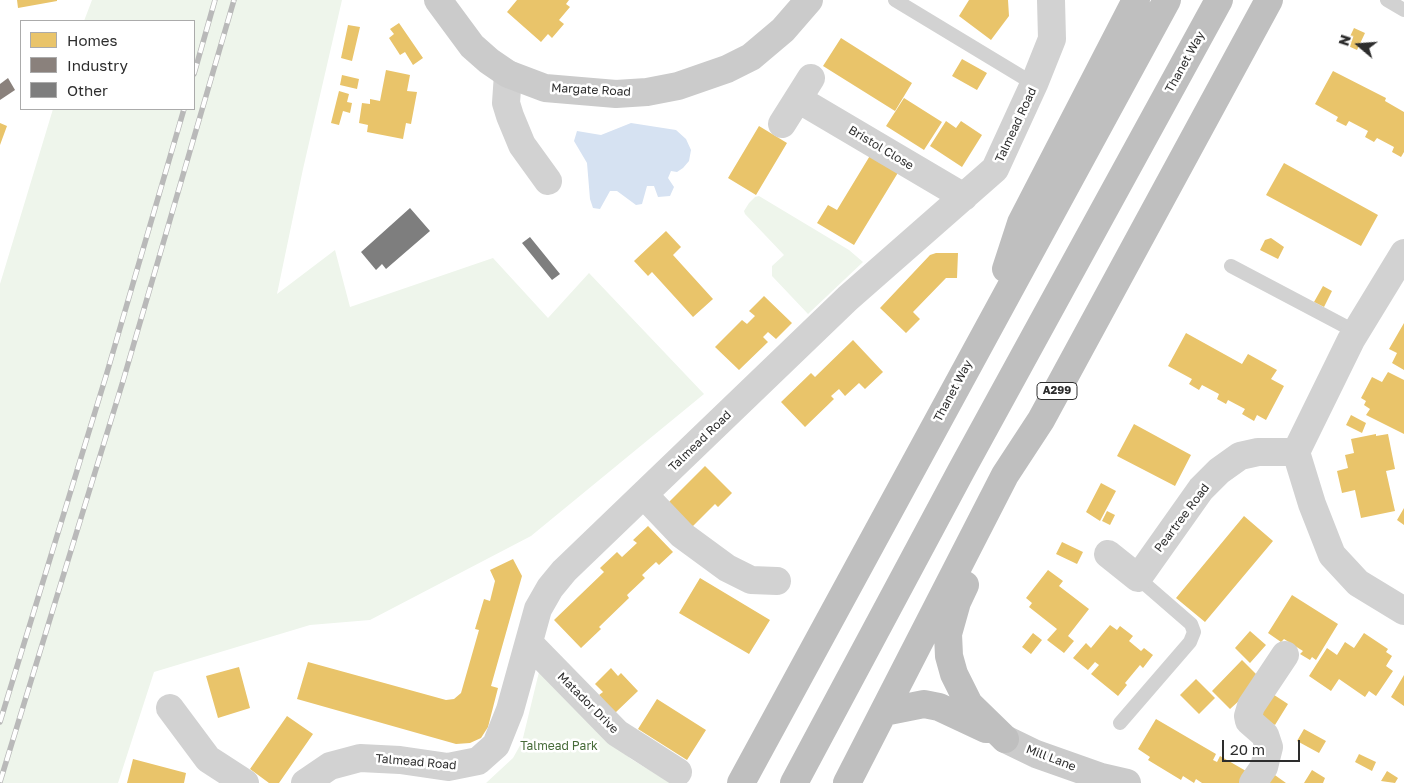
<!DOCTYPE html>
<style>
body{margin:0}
#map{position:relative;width:1404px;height:783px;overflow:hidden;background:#fff;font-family:"Golos Text",sans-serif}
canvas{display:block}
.legend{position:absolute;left:20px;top:20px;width:175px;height:90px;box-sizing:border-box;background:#fff;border:1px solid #ababab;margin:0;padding:6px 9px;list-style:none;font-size:15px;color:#2d2d2d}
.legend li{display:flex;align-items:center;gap:10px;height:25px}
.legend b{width:25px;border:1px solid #ababab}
.north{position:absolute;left:1334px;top:20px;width:50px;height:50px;-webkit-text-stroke:4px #fff;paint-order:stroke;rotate:288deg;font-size:14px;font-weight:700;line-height:20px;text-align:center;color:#2d2d2d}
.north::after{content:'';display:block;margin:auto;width:18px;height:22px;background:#2d2d2d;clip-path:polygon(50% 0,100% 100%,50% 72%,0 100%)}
.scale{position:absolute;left:1222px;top:740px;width:78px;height:22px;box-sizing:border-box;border:2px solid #2d2d2d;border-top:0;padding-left:6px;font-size:15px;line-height:18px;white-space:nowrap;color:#2d2d2d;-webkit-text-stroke:4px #fff;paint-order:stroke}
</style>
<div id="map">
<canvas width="1404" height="783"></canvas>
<ul class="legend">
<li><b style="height:14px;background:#e9c46a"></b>Homes</li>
<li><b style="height:14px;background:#8a817c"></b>Industry</li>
<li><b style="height:14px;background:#7e7e7e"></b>Other</li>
</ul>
<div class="north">N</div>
<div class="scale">20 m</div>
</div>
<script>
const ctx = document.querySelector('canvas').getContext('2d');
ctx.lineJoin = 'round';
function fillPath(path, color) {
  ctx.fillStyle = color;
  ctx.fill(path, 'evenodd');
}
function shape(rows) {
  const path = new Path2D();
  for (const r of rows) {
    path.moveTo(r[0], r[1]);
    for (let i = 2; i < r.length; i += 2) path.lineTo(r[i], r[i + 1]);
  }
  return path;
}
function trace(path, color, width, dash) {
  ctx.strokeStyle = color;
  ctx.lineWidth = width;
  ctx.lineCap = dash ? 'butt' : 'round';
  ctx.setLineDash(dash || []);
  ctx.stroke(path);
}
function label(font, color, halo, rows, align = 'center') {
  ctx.font = font + ' "Golos Text",sans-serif';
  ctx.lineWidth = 5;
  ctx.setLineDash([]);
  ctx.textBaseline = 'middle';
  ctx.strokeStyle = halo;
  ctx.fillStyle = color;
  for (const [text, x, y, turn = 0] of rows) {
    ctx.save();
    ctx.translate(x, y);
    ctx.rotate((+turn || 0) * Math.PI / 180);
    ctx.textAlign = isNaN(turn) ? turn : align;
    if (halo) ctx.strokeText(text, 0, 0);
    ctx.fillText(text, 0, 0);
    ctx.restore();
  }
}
const green = shape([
 [92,0,342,0,303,169,277,294,335,250,350,307,493,258,548,318,589,273,704,394,531,536,370,620,310,625,154,672,118,783,0,783,0,284,53,109,194,109,194,21,84,21],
 [759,196,849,250,863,262,808,314,772,276,772,266,784,255,745,214,744,211,749,203,755,197],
 [539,672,631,759,671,783,486,783,513,758,522,742]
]);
const water = shape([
 [631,123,676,130,686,139,691,150,689,161,683,168,677,172,671,171,668,178,674,187,670,196,658,197,654,186,647,186,642,204,636,205,617,191,610,191,600,209,593,208,590,199,587,163,574,141,577,131,601,135]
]);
const homes = shape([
 [17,0,57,0,57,1,18,8],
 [517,0,569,0,566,4,570,7,559,20,564,24,552,38,548,34,541,42,507,12],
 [969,0,1008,0,1009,16,991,40,959,16],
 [399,23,423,58,413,65,405,52,400,55,389,38,394,34,390,29],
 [348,25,360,27,352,61,341,58],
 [1354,28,1365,33,1357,50,1346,45],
 [841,38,912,83,895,111,823,66],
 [962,59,987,73,977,90,952,76],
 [386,70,410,75,407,91,417,92,411,124,406,123,403,139,367,132,368,125,359,123,362,103,370,104,370,99,380,101],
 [1333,71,1386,98,1385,101,1404,112,1404,152,1401,157,1392,152,1394,147,1377,138,1374,142,1365,137,1368,131,1349,121,1346,126,1336,121,1338,117,1315,104],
 [342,75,359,79,357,89,340,85],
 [339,91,349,94,347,102,352,103,350,113,343,111,339,125,331,123],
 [904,98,942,122,924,150,886,126],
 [946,121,956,128,961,121,982,135,962,167,930,146],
 [0,123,7,126,0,145],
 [759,126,787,143,756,195,728,178],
 [871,154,899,171,854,245,817,223,828,205,837,210],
 [1284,163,1378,215,1361,246,1266,195],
 [666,231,681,247,673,255,713,299,693,317,652,272,648,276,634,261],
 [1271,238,1284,247,1278,259,1260,250,1265,240],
 [936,253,958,253,957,278,946,278,913,312,920,319,906,333,880,308,930,255],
 [1323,286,1332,291,1324,307,1314,302],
 [764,296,792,323,776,339,768,332,763,337,768,342,739,370,715,347,742,320,747,324,755,316,749,311],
 [1404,323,1404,370,1392,363,1397,353,1389,349],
 [1186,333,1242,364,1248,354,1277,370,1271,379,1284,386,1266,420,1257,415,1254,421,1242,414,1245,409,1228,400,1226,404,1217,399,1219,394,1202,385,1199,390,1189,384,1192,379,1168,366],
 [853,340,883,372,865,389,859,383,845,396,839,389,831,396,834,399,805,427,781,402,811,373,815,377],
 [1388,372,1404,380,1404,434,1366,415,1370,409,1364,405,1366,401,1361,398,1372,377,1382,382],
 [1351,415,1366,423,1362,433,1346,425],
 [1134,424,1191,455,1175,486,1117,456],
 [1376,434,1376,436,1388,434,1395,469,1386,471,1395,511,1361,518,1355,490,1342,493,1337,471,1348,468,1345,455,1354,453,1351,439],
 [705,466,732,493,718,507,715,504,692,527,668,503],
 [1101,483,1116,491,1100,521,1086,512],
 [1404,508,1404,525,1397,520],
 [1107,511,1115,515,1110,525,1102,521],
 [1244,516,1273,541,1205,622,1176,598],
 [648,526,673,552,659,565,656,562,642,575,645,578,627,595,629,598,599,627,601,629,581,648,554,620,604,572,600,568,617,552,622,557,637,543,633,540],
 [1062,542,1083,552,1077,564,1056,554],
 [513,559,522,576,491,686,498,688,488,727,481,738,470,743,456,744,297,699,308,662,446,700,454,699,461,693,479,630,475,629,484,599,490,601,495,581,490,570],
 [1048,570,1063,581,1059,586,1089,609,1068,636,1074,641,1064,653,1047,640,1057,629,1029,607,1032,603,1026,598],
 [700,578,770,620,749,654,679,613],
 [1292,595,1338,624,1316,660,1312,657,1310,660,1300,654,1303,651,1284,639,1281,642,1268,633],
 [1110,625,1117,630,1120,626,1133,636,1129,641,1141,651,1144,648,1153,655,1143,668,1140,665,1125,683,1127,685,1118,696,1091,674,1099,665,1095,662,1088,670,1073,658,1086,643,1091,648],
 [1250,631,1266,645,1250,663,1235,648],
 [1033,633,1042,640,1031,654,1022,647],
 [1364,633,1388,649,1386,652,1392,656,1386,666,1393,671,1376,696,1369,691,1365,697,1339,679,1331,691,1309,676,1327,648,1337,655,1345,642,1354,648],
 [1242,660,1262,680,1230,709,1212,691],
 [239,667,250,708,218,718,206,676],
 [611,668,618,676,621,673,638,691,615,713,599,695,603,692,595,684],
 [1404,675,1404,706,1391,697],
 [1196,679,1215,698,1199,714,1180,695],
 [1268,691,1288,704,1275,725,1255,713],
 [657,699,706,730,687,760,638,729],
 [287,716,313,734,279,783,269,783,250,769],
 [1156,719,1216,754,1213,760,1217,762,1220,756,1246,771,1239,783,1202,783,1196,779,1194,783,1183,776,1181,780,1148,760,1150,757,1138,749],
 [1304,729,1326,741,1319,753,1297,741],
 [1359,754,1376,762,1372,771,1355,762],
 [133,759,186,773,184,783,127,783],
 [1312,770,1325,778,1323,783,1304,783],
 [1387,771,1398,778,1395,783,1381,781],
 [1272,773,1286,783,1266,783]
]);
const industry = shape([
 [8,78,15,90,0,100,0,84]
]);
const building = shape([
 [410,208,430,231,386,269,382,264,376,270,361,252],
 [530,237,560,274,552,280,522,243]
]);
const lane = shape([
 [895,0,1034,84],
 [1387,0,1404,10],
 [1231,266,1356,332],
 [1120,723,1190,642,1194,632,1191,624,1138,578]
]);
const street = shape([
 [508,74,506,103,510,116,522,145,548,181],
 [798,99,964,197],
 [782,124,811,78],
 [1404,253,1351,340,1296,452,1312,504,1332,555,1358,583,1404,611],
 [644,495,682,535,727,568,751,580,777,581],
 [1108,554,1138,578,1201,489,1219,471,1240,456,1258,452,1296,452],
 [529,643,617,733,678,772],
 [170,708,208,759,245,783],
 [305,783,330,766,360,758,400,760,448,767,478,761,496,745,510,710,538,609,550,588,564,571,848,298,995,169,1034,84,1052,39,1051,0],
 [1253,783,1264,767,1269,747,1265,735,1249,721,1248,716,1251,706,1285,655]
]);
const secondary = shape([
 [438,0,472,46,489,61,508,74,545,88,616,94,647,92,678,86,727,69,751,57,783,30,809,0],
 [1005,739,1036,754,1101,777,1127,783]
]);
const highway = shape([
 [1006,269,1021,223,1136,0],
 [965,585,957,602,948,634,949,656,954,674,969,704,1005,739],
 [884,712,924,704,939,707,986,729],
 [741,783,1167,0],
 [794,783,961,471,1219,0],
 [847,783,1005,475,1041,420,1269,0]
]);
const rail = shape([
 [194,74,215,0],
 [0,722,106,376,184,109],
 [0,782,123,381,234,0]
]);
const shields = [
 [1057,391,40]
];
const shieldNames = [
 ["A299",1057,391]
];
const streetNames = [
 ["Thanet Way",1185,62,-61],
 ["Margate Road",591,90,3],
 ["Talmead Road",1016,125,-65],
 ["Bristol Close",881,148,31],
 ["Thanet Way",953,391,-62],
 ["Talmead Road",700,441,-44],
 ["Peartree Road",1182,518,-53],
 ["Matador Drive",588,703,45],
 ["Mill Lane",1051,758,21],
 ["Talmead Road",416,762,5]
];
const parkNames = [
 ["Talmead Park",559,746]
];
fillPath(green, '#eef5eb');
fillPath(water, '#d6e2f2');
fillPath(homes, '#e9c46a');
fillPath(industry, '#8a817c');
fillPath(building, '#7e7e7e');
trace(lane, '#d2d2d2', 14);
trace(street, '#d2d2d2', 28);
trace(secondary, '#cbcbcb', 28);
trace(highway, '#bfbfbf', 28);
trace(rail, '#b9b9b9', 5.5);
trace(rail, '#fff', 4, [11]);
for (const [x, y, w] of shields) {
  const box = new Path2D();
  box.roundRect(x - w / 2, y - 8.5, w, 17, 4);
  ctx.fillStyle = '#fff';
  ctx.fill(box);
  trace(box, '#2d2d2d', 1);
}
label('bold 11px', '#2d2d2d', null, shieldNames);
label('12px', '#2d2d2d', '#fff', streetNames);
label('12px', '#476b39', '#fff', parkNames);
</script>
